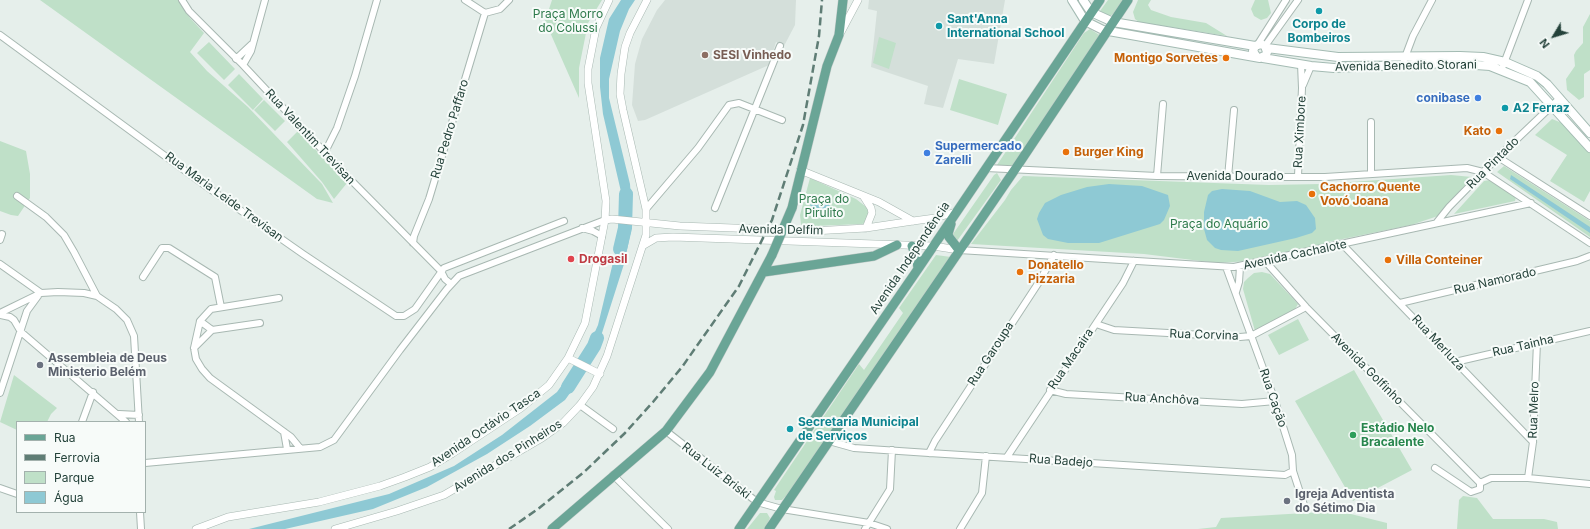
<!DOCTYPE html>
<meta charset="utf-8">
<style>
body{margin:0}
#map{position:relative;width:1590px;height:529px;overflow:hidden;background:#e6efeb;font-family:Inter,sans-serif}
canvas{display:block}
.legend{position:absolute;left:16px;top:421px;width:130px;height:92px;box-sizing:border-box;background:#f7fbf9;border:1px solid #a3b1ad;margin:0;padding:5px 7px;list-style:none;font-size:12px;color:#24423a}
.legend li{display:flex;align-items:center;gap:8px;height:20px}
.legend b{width:20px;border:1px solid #a3b1ad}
.north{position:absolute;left:1534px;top:16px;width:40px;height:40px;-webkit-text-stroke:3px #f7fbf9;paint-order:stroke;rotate:232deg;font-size:11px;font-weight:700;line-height:16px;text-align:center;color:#24423a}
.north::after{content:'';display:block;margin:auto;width:14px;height:18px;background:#24423a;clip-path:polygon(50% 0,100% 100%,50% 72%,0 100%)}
</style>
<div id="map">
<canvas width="1590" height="529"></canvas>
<ul class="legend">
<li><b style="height:5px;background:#6aa596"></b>Rua</li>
<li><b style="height:5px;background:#5f7d75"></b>Ferrovia</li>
<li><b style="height:11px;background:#bfe0c8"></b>Parque</li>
<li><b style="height:11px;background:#8ec9d4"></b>Água</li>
</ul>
<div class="north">N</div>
</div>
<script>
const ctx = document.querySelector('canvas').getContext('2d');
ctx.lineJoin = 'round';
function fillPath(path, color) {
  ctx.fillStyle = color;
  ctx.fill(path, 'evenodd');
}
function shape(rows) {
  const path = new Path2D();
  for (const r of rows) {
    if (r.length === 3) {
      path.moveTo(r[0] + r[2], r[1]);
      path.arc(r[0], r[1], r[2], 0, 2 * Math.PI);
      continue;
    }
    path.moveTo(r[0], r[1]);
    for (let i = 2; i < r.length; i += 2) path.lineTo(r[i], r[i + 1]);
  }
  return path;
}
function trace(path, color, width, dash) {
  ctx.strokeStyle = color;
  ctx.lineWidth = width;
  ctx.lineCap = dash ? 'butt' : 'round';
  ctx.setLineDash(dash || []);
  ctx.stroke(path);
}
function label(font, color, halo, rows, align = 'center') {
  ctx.font = font + ' Inter,sans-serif';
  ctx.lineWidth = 4;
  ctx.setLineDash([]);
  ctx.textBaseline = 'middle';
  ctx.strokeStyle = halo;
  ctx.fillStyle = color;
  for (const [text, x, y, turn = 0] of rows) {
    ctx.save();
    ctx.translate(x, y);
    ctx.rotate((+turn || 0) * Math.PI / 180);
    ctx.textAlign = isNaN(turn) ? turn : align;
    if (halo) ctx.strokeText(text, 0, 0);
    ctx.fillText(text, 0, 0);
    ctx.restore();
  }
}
const built = shape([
 [665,0,796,0,795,25,784,46,776,42,769,65,645,120,638,121,632,105,635,64,642,39,657,10],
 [869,0,1005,0,994,64,958,59,943,108,924,104,928,86,871,67,877,11,868,9]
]);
const green = shape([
 [40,0,179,0,190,18,204,33,190,52,207,71,248,107,322,184,333,203,317,199],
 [552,0,602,0,588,23,579,68,579,98,545,21],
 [1108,0,1125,0,1113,14,1110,16,1100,11],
 [1138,0,1151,0,1148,5,1151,10,1171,17,1206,23,1227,36,1139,22,1135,19,1133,12],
 [1255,0,1268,0,1271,13,1267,18,1261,20,1254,16,1251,9],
 [1590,14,1590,70,1584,74,1584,97,1579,100,1567,90,1566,79,1575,66,1574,55,1576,51,1583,43,1583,27],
 [1090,29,1101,36,1014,166,997,165,1084,33],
 [879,37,896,43,889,69,873,63],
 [209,42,235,69,224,80,197,53],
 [239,74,263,99,253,110,228,85],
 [959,79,1007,94,998,125,950,110],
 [264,100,285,121,275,131,254,110],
 [1552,119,1562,123,1590,153,1590,191,1584,202,1550,181,1567,155,1535,135],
 [298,131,347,183,334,199,322,182,287,142],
 [0,141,26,151,30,174,30,198,18,216,11,215,0,211],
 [1504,166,1590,221,1590,237,1497,172],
 [997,173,1001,180,957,241,952,237,953,234,994,175],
 [1451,175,1472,177,1438,216,1411,225,1328,242,1310,248,1250,261,1217,263,1144,254,971,244,1005,200,1011,190,1023,176,1269,185,1321,184],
 [810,178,856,199,865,206,869,210,868,222,862,224,814,226,801,225,800,215],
 [1490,180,1516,197,1515,201,1454,214,1484,181],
 [936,255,951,257,787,498,785,497,782,500,775,500,774,497,776,491,774,490,859,364,864,370,903,313,899,308],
 [1262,272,1270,274,1298,304,1294,311,1255,331,1243,289,1244,282,1248,278,1254,273],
 [1298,319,1309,340,1279,355,1268,335],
 [1354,370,1412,470,1353,501,1295,401],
 [14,375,57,408,51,414,47,422,17,422,17,430,0,422],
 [1463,496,1477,498,1493,519,1544,519,1557,522,1558,529,1457,529,1459,500],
 [1339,511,1387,523,1387,529,1198,529,1216,527,1221,518],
 [760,513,767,513,770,518,765,529,747,529]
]);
const water = shape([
 [621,0,635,0,629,9,620,31,609,79,609,98,630,184,632,213,619,213,622,196,603,114,600,87,600,58,609,19],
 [1511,175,1590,227,1590,233,1510,179],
 [1109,184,1142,186,1168,195,1170,206,1164,220,1160,224,1099,243,1068,243,1048,239,1043,235,1037,219,1039,213,1045,203,1061,195,1087,187],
 [1222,189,1250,191,1280,202,1297,201,1306,205,1315,218,1316,229,1312,233,1296,238,1238,251,1221,250,1215,248,1207,240,1204,229,1204,212,1208,195,1212,191],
 [820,207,10],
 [621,229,631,231,624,264,594,358,585,354,598,325],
 [574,368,583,375,565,400,530,426,487,454,427,487,373,509,285,529,249,529,389,494,454,466,502,435,557,392]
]);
const river = shape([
 [620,249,625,228,626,194],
 [568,387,594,346,597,338]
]);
const minor = shape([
 [182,0,189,11,243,65,344,173,441,271,445,279,451,284],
 [465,0,485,13],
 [485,13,500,9,509,0],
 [0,35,210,189,303,254,396,316,404,316,415,309,444,268,564,221],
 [1258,44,1286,0],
 [1265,46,1298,0],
 [236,59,252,44],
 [1404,60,1413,36,1432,0],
 [243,65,251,51,265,0],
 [1503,66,1528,0],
 [1303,85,1311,66],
 [325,152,337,128,355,76,377,0],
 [1498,157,1590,216],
 [986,168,1157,176,1271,177,1325,177,1467,168,1483,172,1590,243],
 [1371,174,1371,122],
 [1157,176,1163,104],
 [1298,176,1302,88,1301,64],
 [1228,177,1234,110],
 [17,196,46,217,64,235,74,252,97,296],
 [715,208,780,46],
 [646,209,698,148,729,105,739,103,782,120],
 [1437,222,1449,207,1498,157,1560,98],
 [582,228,593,231,602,236],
 [0,240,2,234],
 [413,243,414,236,429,199,485,13],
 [1343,245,1533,442],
 [959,250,1234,267,1531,203],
 [1266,262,1306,307,1480,483,1480,489,1471,492,1435,468],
 [0,264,41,293],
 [1226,267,1275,401,1292,455,1293,471,1304,505],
 [143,277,162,248,169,248,215,277,221,307],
 [1236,292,1239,282,1240,267],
 [279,298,211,309,200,321,194,348,196,359,202,369,210,378,291,437,300,448],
 [1400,303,1577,261,1590,256],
 [0,313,41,293,58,292,84,293,97,296,116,309,127,320,134,336,139,422],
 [0,315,10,317,14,320,21,332,126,422],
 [200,321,212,330,260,323],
 [1096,324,1114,330,1240,337,1251,336,1306,307],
 [194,348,212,330],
 [1455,362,1590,331],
 [1050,390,1066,394,1242,404,1275,401],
 [0,393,27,311,38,296],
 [580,405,613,429],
 [119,414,139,415],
 [82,422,93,392],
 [666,431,757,502,782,509,869,523,887,529],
 [284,432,287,449],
 [829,441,854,448,929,453,1285,475,1293,471],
 [929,453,935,441,1039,282,1054,255],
 [1007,457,1123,283,1134,261],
 [145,463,320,447,334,440,400,350,447,289,459,276,605,220],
 [613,475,668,529],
 [1528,478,1533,442,1537,342],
 [1480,483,1491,478,1528,478,1590,484],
 [0,488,17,494],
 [140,512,141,529],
 [865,529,890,489,892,450],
 [960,529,982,493,986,456]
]);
const tertiary = shape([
 [841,32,858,0],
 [800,170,879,202,913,221],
 [864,197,871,208,872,213,866,228],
 [605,220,612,219,680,226,813,231,866,228,913,221,935,218,956,212],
 [644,245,656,238,673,237,933,246,959,250],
 [568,358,600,374],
 [196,529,228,517,319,502,380,486,405,477,430,467,453,453,521,408,549,385,568,358,585,323,605,220,606,201,588,83,588,69,596,28,609,0],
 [335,529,397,511,444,495,542,438,563,423,580,405,593,387,607,356,646,235,646,209,623,110,620,94,621,74,625,47,630,33,647,0]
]);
const secondary = shape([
 [1072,0,1085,21,1103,30,1260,58,1266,55,1267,52,1265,46,1261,44,1255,46,1253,51,1256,56],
 [1083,0,1091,12,1113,22,1255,46],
 [1267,48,1338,57,1460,56,1483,57,1505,62,1537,76,1547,84,1590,133],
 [1263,58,1311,66,1334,68,1448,63,1490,66,1530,82,1590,148]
]);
const primary = shape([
 [792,208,827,66,839,35,843,0],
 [951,224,948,234,949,237,959,250],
 [912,246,917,259,918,269],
 [764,272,874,256,897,245],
 [552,529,666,431,710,372,772,255],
 [739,529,918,269,1100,0],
 [769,529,1016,168,1128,0]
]);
const rail = shape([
 [509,529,538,509,584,472,625,433,653,402,682,367,739,286,772,220,803,125,819,36,822,0]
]);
const primaryBridge = shape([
 [772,255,792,208]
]);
const markers = [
 [1319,11,4,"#0f9aa8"],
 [939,26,4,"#0f9aa8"],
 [705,55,4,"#8d6e63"],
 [1226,58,4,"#e8710a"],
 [1478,98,4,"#3f7fe0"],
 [1505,108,4,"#0f9aa8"],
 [1499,131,4,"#e8710a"],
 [1066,152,4,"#e8710a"],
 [927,153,4,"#3f7fe0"],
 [1312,194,4,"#e8710a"],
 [571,259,4,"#e0444e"],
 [1388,260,4,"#e8710a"],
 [1020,272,4,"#e8710a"],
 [40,365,4,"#6b7280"],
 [790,429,4,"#0f9aa8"],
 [1353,435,4,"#2e9e5b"],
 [1287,501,4,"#6b7280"]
];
const parkNames = [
 ["Praça Morro",568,14],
 ["do Colussi",568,28],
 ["Praça do",824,199],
 ["Pirulito",824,213],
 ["Praça do Aquário",1219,224]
];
const cultureNames = [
 ["Sant'Anna",947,19],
 ["International School",947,33],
 ["Corpo de",1319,24,"center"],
 ["Bombeiros",1319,38,"center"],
 ["A2 Ferraz",1513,108],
 ["Secretaria Municipal",798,422],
 ["de Serviços",798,436]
];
const educationNames = [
 ["SESI Vinhedo",713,55]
];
const foodNames = [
 ["Montigo Sorvetes",1218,58,"right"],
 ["Kato",1491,131,"right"],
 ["Burger King",1074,152],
 ["Cachorro Quente",1320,187],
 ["Vovó Joana",1320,201],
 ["Villa Conteiner",1396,260],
 ["Donatello",1028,265],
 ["Pizzaria",1028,279]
];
const streetNames = [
 ["Avenida Benedito Storani",1406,66,-1],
 ["Rua Pedro Paffaro",450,129,-73],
 ["Rua Ximbore",1300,132,-87],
 ["Rua Valentim Trevisan",310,137,47],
 ["Rua Pintado",1493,163,-45],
 ["Avenida Dourado",1235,176],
 ["Rua Maria Leide Trevisan",224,197,36],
 ["Avenida Delfim",781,230,1],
 ["Avenida Cachalote",1295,255,-12],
 ["Avenida Independência",910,258,-56],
 ["Rua Namorado",1495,281,-13],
 ["Rua Corvina",1204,335,2],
 ["Rua Merluza",1438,343,47],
 ["Rua Tainha",1523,346,-13],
 ["Rua Garoupa",991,354,-57],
 ["Rua Macaira",1071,359,-56],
 ["Avenida Golfinho",1367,369,45],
 ["Rua Cação",1273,398,71],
 ["Rua Anchôva",1162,399,3],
 ["Rua Melro",1534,410,-88],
 ["Avenida Octávio Tasca",486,428,-34],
 ["Avenida dos Pinheiros",508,456,-32],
 ["Rua Badejo",1061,461,4],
 ["Rua Luiz Briski",716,471,38]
];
const shopNames = [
 ["conibase",1470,98],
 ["Supermercado",935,146,"left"],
 ["Zarelli",935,160,"left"]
];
const healthNames = [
 ["Drogasil",579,259]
];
const worshipNames = [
 ["Assembleia de Deus",48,358],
 ["Ministerio Belém",48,372],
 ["Igreja Adventista",1295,494],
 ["do Sétimo Dia",1295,508]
];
const leisureNames = [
 ["Estádio Nelo",1361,428],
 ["Bracalente",1361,442]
];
fillPath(built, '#d4dfda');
fillPath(green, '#bfe0c8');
fillPath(water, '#8ec9d4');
trace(river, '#8ec9d4', 14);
trace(minor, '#a8b8b2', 8);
trace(tertiary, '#a8b8b2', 8);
trace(secondary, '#a4bbb3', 10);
trace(primary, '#c2cac8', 10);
trace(minor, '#fff', 6);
trace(tertiary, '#fff', 7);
trace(secondary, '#fff', 8);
trace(primary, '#6aa596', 9);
trace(rail, '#5f7d75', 2.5, [8, 4]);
trace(primaryBridge, '#c2cac8', 10, []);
trace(primaryBridge, '#6aa596', 9);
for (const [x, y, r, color] of markers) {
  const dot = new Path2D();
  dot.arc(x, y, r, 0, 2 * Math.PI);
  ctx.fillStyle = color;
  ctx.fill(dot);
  trace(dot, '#f7fbf9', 1.5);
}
label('12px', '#2d7a4b', '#f7fbf9', parkNames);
label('bold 12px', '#0d838f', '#f7fbf9', cultureNames, 'left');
label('bold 12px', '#785e54', '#f7fbf9', educationNames, 'left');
label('bold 12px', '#c56008', '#f7fbf9', foodNames, 'left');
label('12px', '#24423a', '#f7fbf9', streetNames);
label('bold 12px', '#366cbe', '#f7fbf9', shopNames, 'right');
label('bold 12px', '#be3a42', '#f7fbf9', healthNames, 'left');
label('bold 12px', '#5b616d', '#f7fbf9', worshipNames, 'left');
label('bold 12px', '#27864d', '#f7fbf9', leisureNames, 'left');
</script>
